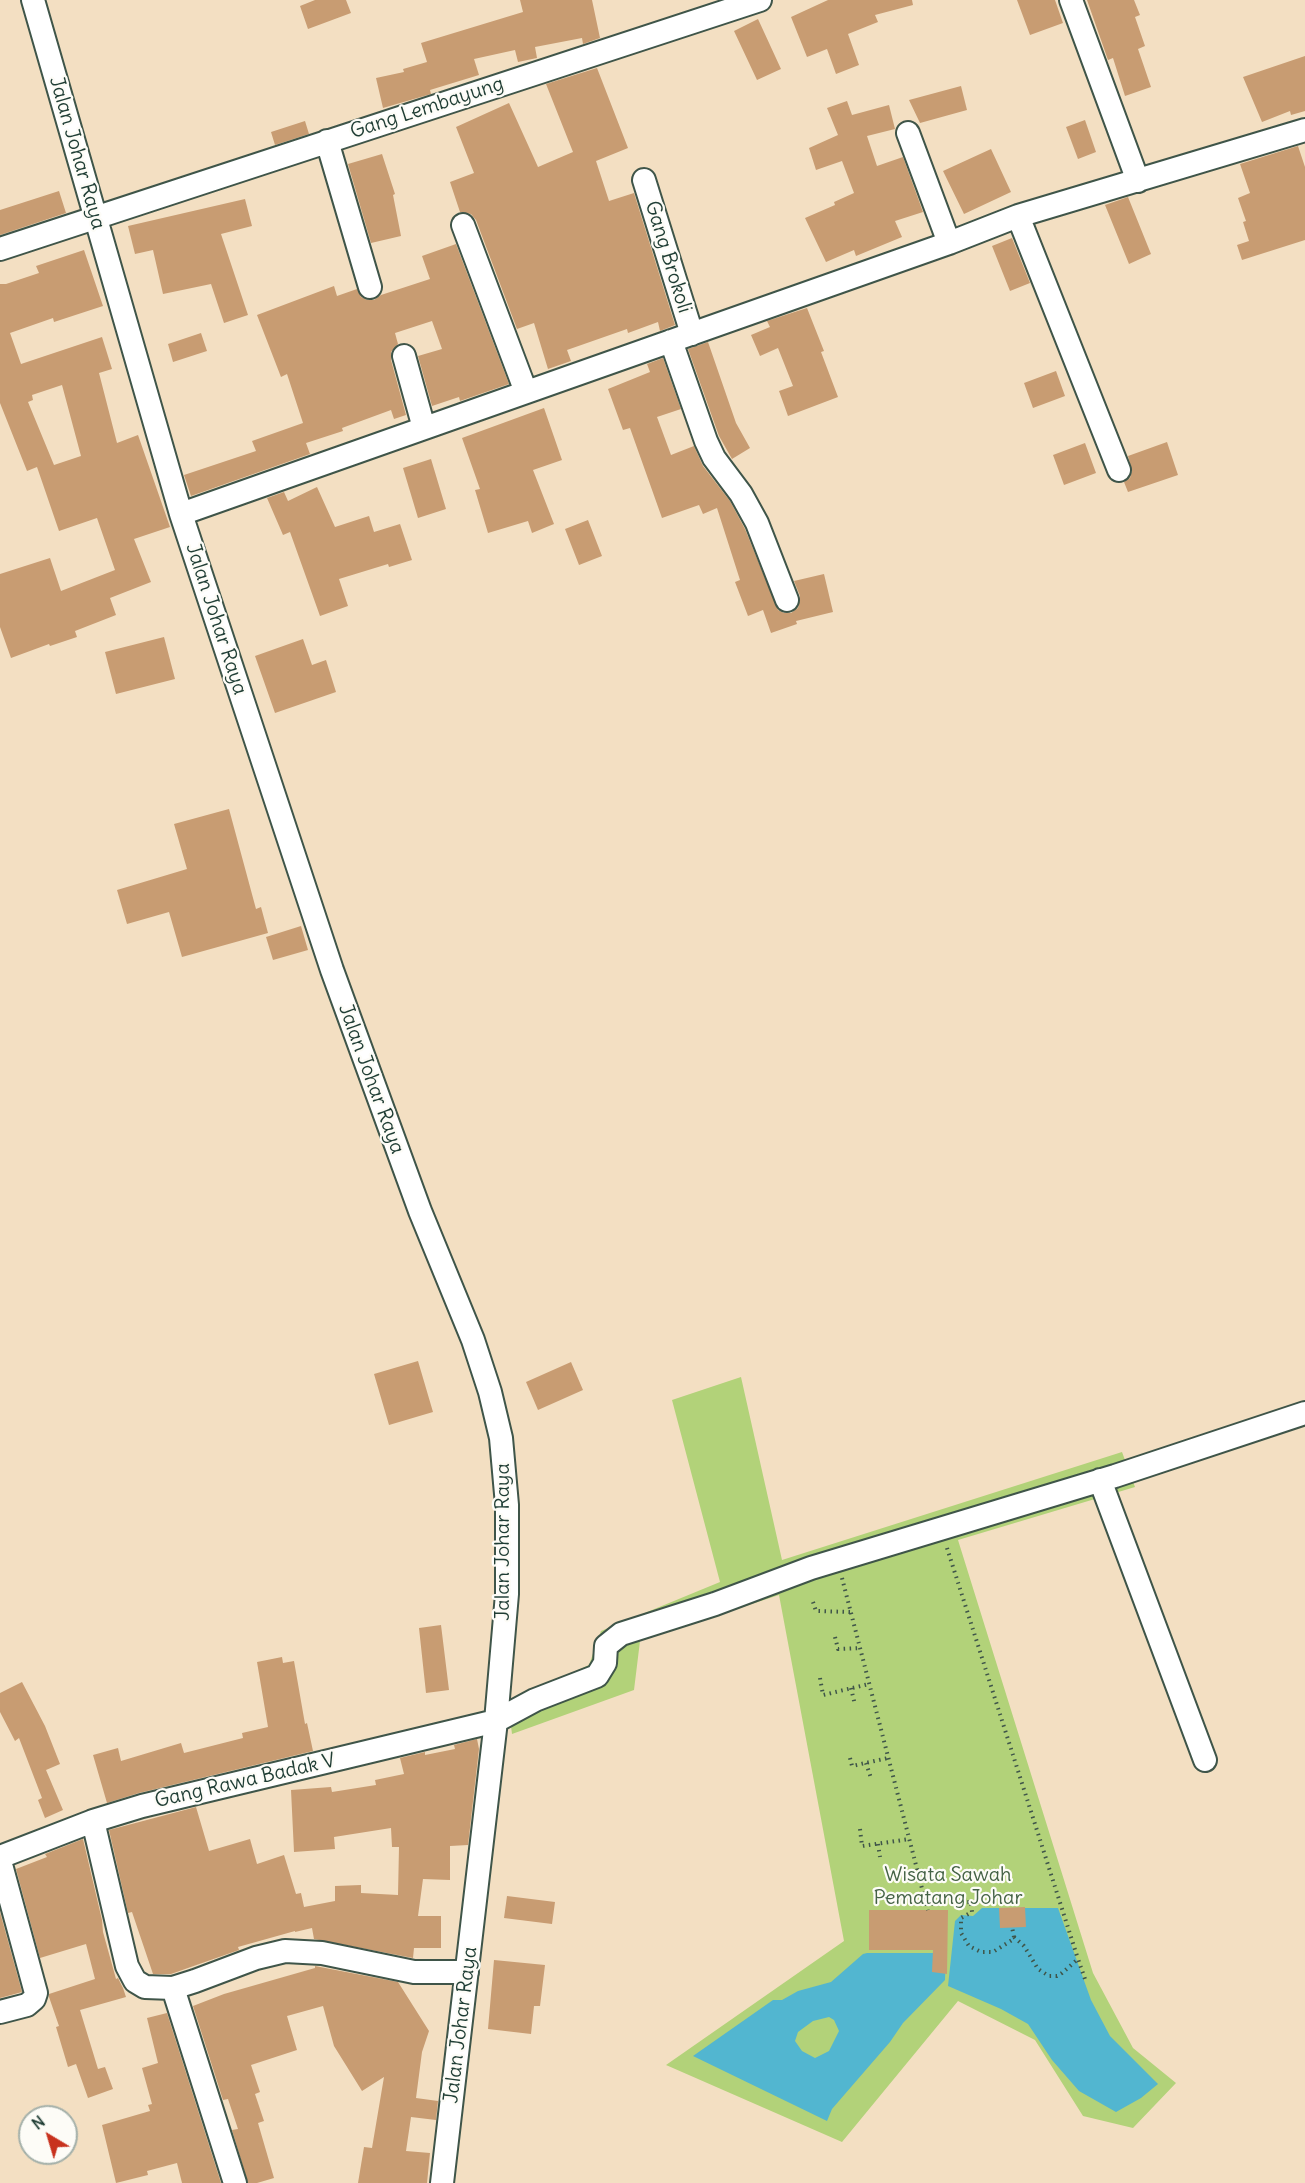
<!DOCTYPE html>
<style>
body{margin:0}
#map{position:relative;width:1305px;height:2183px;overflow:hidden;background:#f3dfc2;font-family:Delius,sans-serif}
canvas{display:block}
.north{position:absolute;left:18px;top:2105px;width:60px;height:60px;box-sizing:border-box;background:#fdfcf7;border:2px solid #a4b0a9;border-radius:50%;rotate:322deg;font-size:16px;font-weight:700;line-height:24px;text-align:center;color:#1f3d34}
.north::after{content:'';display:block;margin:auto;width:21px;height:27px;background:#c8321e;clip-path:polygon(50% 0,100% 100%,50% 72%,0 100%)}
</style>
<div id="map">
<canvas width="1305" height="2183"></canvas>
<div class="north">N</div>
</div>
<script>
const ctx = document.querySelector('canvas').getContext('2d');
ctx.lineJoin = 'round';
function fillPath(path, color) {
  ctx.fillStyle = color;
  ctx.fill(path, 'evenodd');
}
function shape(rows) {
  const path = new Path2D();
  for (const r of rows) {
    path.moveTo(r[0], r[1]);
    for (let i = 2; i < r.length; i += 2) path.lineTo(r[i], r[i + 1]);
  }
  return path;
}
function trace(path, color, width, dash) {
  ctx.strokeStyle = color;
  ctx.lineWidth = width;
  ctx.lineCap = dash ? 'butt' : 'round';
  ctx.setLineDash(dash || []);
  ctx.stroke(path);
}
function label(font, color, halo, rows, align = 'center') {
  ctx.font = font + ' Delius,sans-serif';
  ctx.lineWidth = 4.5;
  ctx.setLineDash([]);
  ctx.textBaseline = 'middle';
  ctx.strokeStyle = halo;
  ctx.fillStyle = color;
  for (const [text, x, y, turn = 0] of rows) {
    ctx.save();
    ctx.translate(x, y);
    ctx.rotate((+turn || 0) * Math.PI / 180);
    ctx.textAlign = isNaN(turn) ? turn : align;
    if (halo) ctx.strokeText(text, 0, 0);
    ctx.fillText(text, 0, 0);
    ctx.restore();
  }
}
const green = shape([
 [741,1377,782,1560,1122,1452,1135,1487,958,1540,1093,1973,1133,2048,1176,2083,1133,2128,1083,2116,1035,2040,958,2001,842,2142,666,2065,844,1941,779,1595,640,1641,634,1690,512,1734,508,1702,589,1665,601,1631,720,1582,672,1400]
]);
const water = shape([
 [982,1908,1058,1908,1091,2000,1110,2036,1158,2084,1141,2098,1116,2112,1079,2091,1052,2060,1028,2024,1001,2009,948,1986,955,1921,961,1915,973,1916],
 [867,1953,946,1953,945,1980,903,2023,890,2042,832,2109,827,2121,693,2056,773,2000,782,2000,798,1991,831,1982,863,1954],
 [829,2017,834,2020,839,2031,829,2051,815,2058,802,2051,795,2041,798,2032,813,2021]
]);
const building = shape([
 [315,0,346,0,351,13,308,29,300,6],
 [520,0,592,0,600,38,583,44,582,38,535,47,537,58,518,62,515,50,474,59,479,75,430,90,431,94,383,108,376,78,404,72,403,69,427,62,421,43,523,12],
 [828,0,912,0,913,5,875,15,878,22,848,34,859,65,836,74,827,49,807,57,791,17],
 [1017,0,1055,0,1063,23,1030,35],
 [1087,0,1134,0,1140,15,1135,17,1145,46,1138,49,1151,87,1125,96,1113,58,1108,60],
 [758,19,781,69,757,80,734,31],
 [1305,56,1305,111,1291,115,1290,111,1262,122,1243,77],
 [597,68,628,148,596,161,609,201,634,193,675,325,660,331,658,322,628,333,627,329,567,350,571,361,548,369,534,323,517,329,476,220,471,214,460,212,450,182,474,173,456,127,509,103,538,167,573,152,546,84],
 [961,86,967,110,920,123,909,100],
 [847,101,852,115,889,105,895,129,867,136,877,166,903,157,923,212,895,221,902,237,856,256,854,250,826,262,805,218,835,205,834,202,854,193,842,161,816,170,809,148,838,135,827,108],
 [1085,120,1096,152,1078,159,1066,127],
 [305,121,309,134,275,145,271,132],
 [1298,146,1305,167,1305,240,1242,260,1237,245,1249,241,1243,222,1246,221,1238,198,1250,193,1240,164],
 [991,149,1011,192,964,214,943,171],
 [382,154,395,194,393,195,401,236,371,243,348,164],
 [59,191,66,213,0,235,0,210],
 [1128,197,1151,254,1129,264,1105,205],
 [245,199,252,226,221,234,248,315,224,323,211,284,163,294,153,250,135,254,128,226],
 [1012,238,1030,283,1010,291,992,246],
 [456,244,509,384,460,401,459,397,432,406,418,356,442,349,432,321,395,333,398,344,391,352,391,360,406,415,394,419,391,410,342,428,343,431,306,443,310,454,191,496,184,475,256,451,252,441,303,423,287,374,281,377,257,315,334,286,337,296,357,289,361,297,367,300,374,300,381,295,430,279,422,256],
 [84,250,103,306,54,322,53,318,10,333,21,364,102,337,112,369,99,373,117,443,138,435,170,527,134,539,151,582,110,598,116,615,75,631,77,637,50,646,49,644,11,658,0,627,0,574,50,558,61,591,115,570,97,518,59,531,37,467,27,471,0,403,0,284,6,284,39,273,36,266],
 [62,385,81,456,54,465,28,402,33,400,32,395],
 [807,308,824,351,821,352,838,397,788,416,779,391,793,386,778,348,760,356,751,335,770,327,767,321],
 [201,333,207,351,173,362,168,344],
 [708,342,736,423,750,448,732,459,719,436,688,349],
 [663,358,681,409,657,417,671,455,694,446,703,466,730,501,745,529,778,610,784,613,791,613,798,608,800,596,794,581,824,574,833,612,796,621,797,624,771,633,763,610,748,616,735,582,740,580,717,508,703,514,699,505,662,518,630,428,623,430,608,389,650,372,647,364],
 [1056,371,1065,396,1033,408,1024,383],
 [544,408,562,460,533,470,554,524,532,533,528,521,488,533,475,490,480,489,462,438],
 [1167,442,1178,475,1128,492,1124,482,1130,478,1132,471,1128,456],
 [1085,443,1096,473,1064,485,1053,455],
 [431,459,446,509,418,518,403,468],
 [317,487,335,527,369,516,374,532,400,524,412,560,389,567,388,564,339,579,348,606,320,616,290,532,283,535,267,498,284,492,288,501],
 [588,520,602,556,579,565,565,529],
 [164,637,175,679,116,694,105,652],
 [303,639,312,665,326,660,336,692,275,713,255,656],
 [229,809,256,909,261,907,268,933,182,957,169,912,127,924,117,890,187,869,174,824],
 [301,926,308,950,273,960,266,937],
 [418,1361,433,1412,389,1425,374,1374],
 [571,1362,583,1390,538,1410,526,1382],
 [441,1625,449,1690,426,1693,419,1628],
 [282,1657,283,1663,294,1661,305,1724,307,1723,313,1751,139,1793,107,1803,93,1755,118,1748,121,1761,181,1743,184,1753,243,1738,242,1733,268,1727,257,1662],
 [22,1682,45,1726,60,1764,46,1770,63,1810,45,1818,38,1800,42,1798,19,1738,15,1741,0,1712,0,1693],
 [477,1739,479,1749,468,1845,450,1846,450,1880,423,1879,418,1916,441,1916,441,1948,414,1948,413,1958,314,1939,312,1928,295,1932,295,1931,238,1947,239,1950,171,1974,153,1974,132,1912,128,1913,109,1830,196,1807,209,1851,250,1839,257,1864,284,1855,296,1894,301,1893,304,1907,335,1901,335,1886,361,1885,361,1893,398,1895,399,1847,392,1847,391,1828,334,1837,335,1849,294,1852,291,1790,331,1787,332,1792,376,1785,375,1780,404,1774,400,1758,425,1752,425,1755,455,1749,454,1745],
 [83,1839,102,1920,103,1932,116,1979,118,1978,123,1988,126,1997,80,2010,98,2069,105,2067,113,2089,88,2098,76,2064,68,2067,56,2027,59,2026,49,1997,49,1994,95,1979,86,1944,40,1958,16,1869,47,1857,45,1854],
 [507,1896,555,1902,552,1924,504,1918],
 [1025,1907,1026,1927,1000,1928,999,1908],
 [869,1910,948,1910,947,1974,932,1972,933,1950,869,1950],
 [0,1912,22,1992,0,1998],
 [494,1960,545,1965,540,2006,534,2006,531,2034,488,2029],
 [315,1966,398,1982,429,2031,422,2052,416,2098,438,2101,436,2120,411,2117,406,2151,430,2153,427,2183,358,2183,364,2147,372,2148,384,2077,362,2091,334,2046,323,2006,287,2016,297,2050,251,2065,260,2092,255,2094,264,2121,258,2123,274,2178,257,2183,248,2183,232,2130,238,2129,228,2099,223,2100,193,2006,224,1994,315,1968],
 [167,2013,221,2183,182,2183,177,2163,147,2171,148,2175,116,2183,102,2125,150,2111,148,2105,152,2104,142,2068,158,2063,147,2018]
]);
const path = shape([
 [947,1548,1078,1959],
 [842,1578,926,1904,971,1902,972,1912,961,1918,961,1933,969,1946,981,1952,993,1952,1012,1940,1014,1937,1012,1927],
 [813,1602,816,1611,851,1612],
 [835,1637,838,1649,860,1648],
 [820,1678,823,1695,869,1684],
 [851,1688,855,1705],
 [850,1758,852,1766,888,1758],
 [866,1763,871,1778],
 [860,1829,862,1846,910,1839],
 [878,1844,880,1857],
 [926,1904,928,1910],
 [1014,1937,1024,1946,1038,1969,1049,1976,1057,1976,1062,1973,1078,1959,1085,1979]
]);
const minor = shape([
 [33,0,181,514,332,970,420,1211,473,1340,490,1392,501,1438,507,1505,507,1594,496,1721,442,2183],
 [1071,0,1138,181],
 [908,133,949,243],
 [327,141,370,287],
 [644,180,692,334],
 [1018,216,1119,470],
 [463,225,526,392],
 [0,249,760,0],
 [671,341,706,441,714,458,741,494,757,523,787,600],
 [404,356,424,428],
 [181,514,949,243,1018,216,1305,130],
 [1100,1480,1205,1760],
 [93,1821,127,1966,135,1981,145,1987,173,1988,195,1981,256,1958,285,1951,322,1953,414,1972,467,1972],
 [0,1857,93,1821,142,1806,496,1721,535,1700,597,1676,605,1663,606,1646,621,1634,715,1604,811,1568,1115,1476,1305,1413],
 [0,1861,36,1993,34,1999,27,2005,0,2012],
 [173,1988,235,2183]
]);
const streetNames = [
 ["Gang Lembayung",427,108,-18],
 ["Jalan Johar Raya",77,153,74],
 ["Gang Brokoli",668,257,73],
 ["Jalan Johar Raya",216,619,72],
 ["Jalan Johar Raya",371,1079,70],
 ["Jalan Johar Raya",503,1542,-90],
 ["Gang Rawa Badak V",245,1781,-13],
 ["Jalan Johar Raya",461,2025,-83]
];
const parkNames = [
 ["Wisata Sawah",948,1875],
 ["Pematang Johar",948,1898]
];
fillPath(green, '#b2d279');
fillPath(water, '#52b6d0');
fillPath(building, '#c89c72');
trace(minor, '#3f5549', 26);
trace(path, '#3f5549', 4, [1.5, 4.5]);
trace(minor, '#fff', 22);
label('20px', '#1f3d34', '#fdfcf7', streetNames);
label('20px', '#446245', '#fdfcf7', parkNames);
</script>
